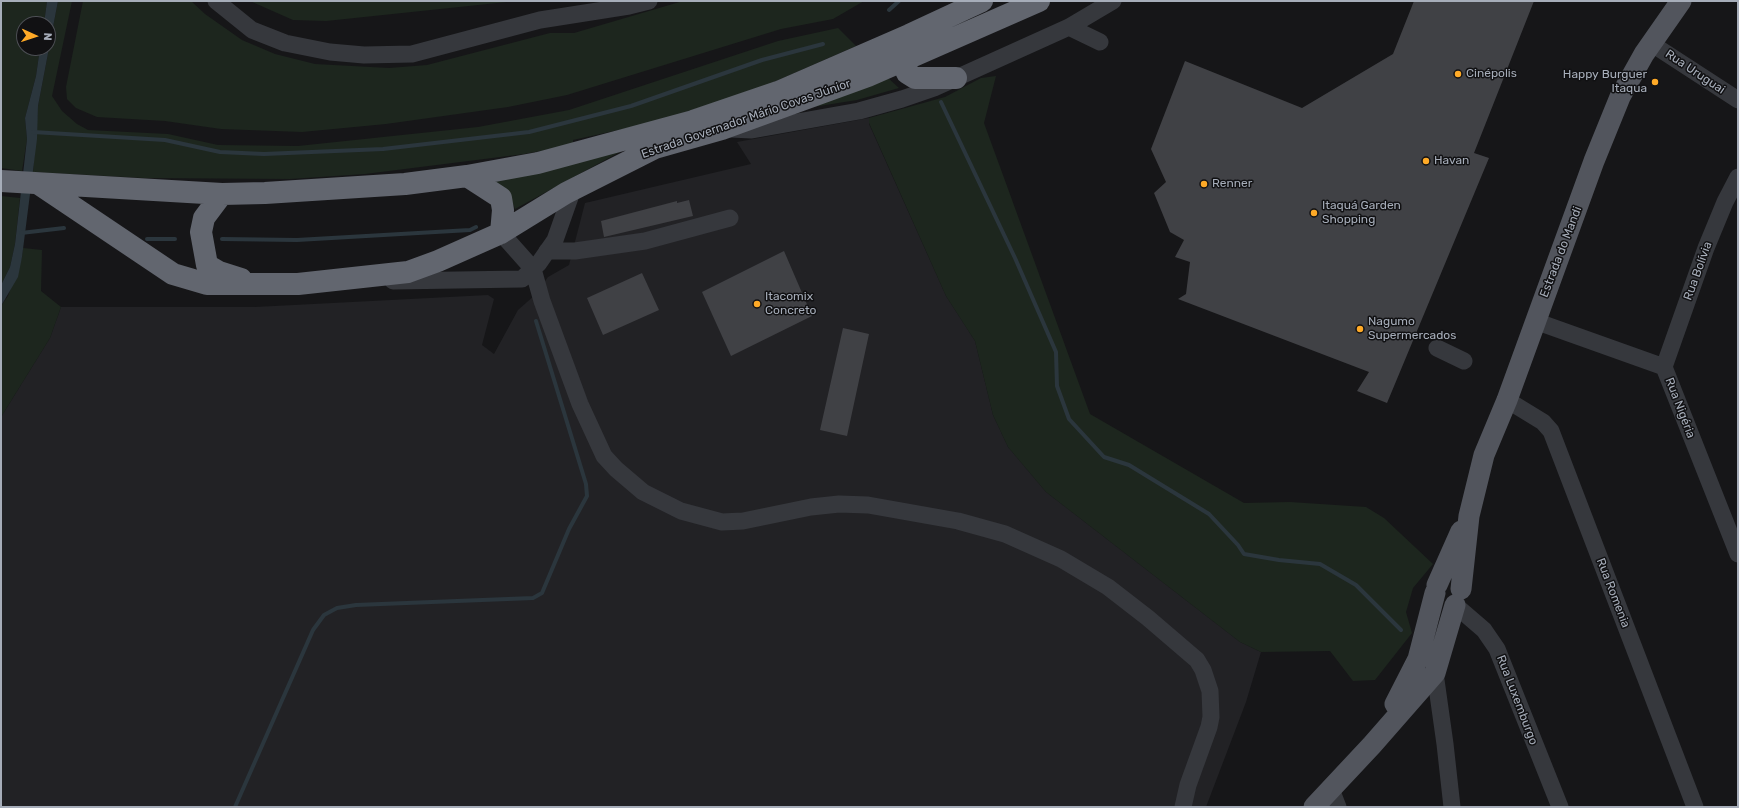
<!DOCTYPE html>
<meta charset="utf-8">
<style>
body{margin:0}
#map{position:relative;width:1739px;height:808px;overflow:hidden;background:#161618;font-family:Rubik,sans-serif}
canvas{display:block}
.frame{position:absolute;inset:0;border:2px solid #a6adb9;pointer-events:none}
.north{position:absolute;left:16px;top:16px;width:40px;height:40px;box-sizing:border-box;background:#111113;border:1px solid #4d4f55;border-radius:50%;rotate:93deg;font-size:11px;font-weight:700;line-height:16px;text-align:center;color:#a6adb9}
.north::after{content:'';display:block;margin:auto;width:14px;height:18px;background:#ffaa27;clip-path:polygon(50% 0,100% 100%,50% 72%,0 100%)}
</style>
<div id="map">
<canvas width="1739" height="808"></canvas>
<div class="frame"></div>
<div class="north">N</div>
</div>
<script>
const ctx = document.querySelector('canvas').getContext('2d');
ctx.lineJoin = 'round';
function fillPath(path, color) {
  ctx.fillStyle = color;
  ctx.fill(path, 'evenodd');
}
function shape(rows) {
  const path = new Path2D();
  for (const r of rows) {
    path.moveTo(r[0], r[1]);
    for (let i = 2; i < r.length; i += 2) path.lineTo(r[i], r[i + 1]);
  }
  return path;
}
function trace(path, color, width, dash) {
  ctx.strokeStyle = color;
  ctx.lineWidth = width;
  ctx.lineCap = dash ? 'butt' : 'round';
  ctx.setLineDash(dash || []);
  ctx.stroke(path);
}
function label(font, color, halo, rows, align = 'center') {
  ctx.font = font + ' Rubik,sans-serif';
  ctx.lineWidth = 3;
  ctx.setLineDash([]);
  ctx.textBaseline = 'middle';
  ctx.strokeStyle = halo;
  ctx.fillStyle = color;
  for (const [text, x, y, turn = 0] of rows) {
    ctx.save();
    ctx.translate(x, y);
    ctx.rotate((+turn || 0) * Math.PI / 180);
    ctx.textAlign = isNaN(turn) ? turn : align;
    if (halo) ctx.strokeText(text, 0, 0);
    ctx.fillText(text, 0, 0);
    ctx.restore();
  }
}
const built = shape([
 [869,118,869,124,946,296,975,341,993,415,1008,447,1046,492,1240,642,1261,652,1246,702,1206,807,1,807,1,417,50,338,61,307,255,307,488,295,494,299,482,345,494,354,518,310,535,295,548,277,569,265,585,203,751,164,737,142]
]);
const green = shape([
 [1,1,47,1,44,24,24,24,24,48,40,48,36,76,25,118,27,139,22,171,1,168],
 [58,1,72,1,52,96,62,111,77,124,88,130,168,134,218,145,298,146,478,127,569,110,778,41,838,28,856,46,758,89,655,122,573,140,573,145,524,154,365,174,290,179,144,178,33,172,38,106],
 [83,1,191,1,205,14,242,40,275,54,315,64,389,68,427,65,550,33,574,33,683,1,864,1,833,19,781,29,567,95,508,107,386,124,302,132,221,129,165,121,97,117,76,108,67,99,66,87],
 [250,1,516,1,326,21,293,20],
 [996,76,984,123,1090,414,1244,503,1290,502,1366,507,1384,518,1433,564,1413,588,1406,612,1412,633,1375,680,1353,681,1330,651,1261,652,1240,642,1046,492,1008,447,993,415,975,341,946,296,869,123,869,118,945,97,981,78],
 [887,77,899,88,857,100,813,107],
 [627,148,515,209,512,201,493,178],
 [1,196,20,198,15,244,10,267,1,285],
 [23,248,42,250,41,291,61,307,50,338,1,417,1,306,8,296,22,257]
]);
const water = shape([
 [47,1,58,1,38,106,37,139,22,257,18,277,1,306,1,285,10,267,15,244,27,139,25,118,36,76,40,48,48,48,48,24,44,24]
]);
const stream = shape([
 [889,10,899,1],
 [941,102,1015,258,1056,352,1057,386,1069,419,1104,457,1129,465,1209,514,1238,545,1244,554,1279,560,1320,564,1356,585,1401,630],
 [33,132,165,140,220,152,264,154,383,149,529,132,631,106,762,60,823,44],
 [21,233,64,228],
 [147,239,175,239],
 [222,239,297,240,470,230,476,227],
 [235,807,313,630,324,615,337,608,356,605,533,598,542,593,569,529,587,496,586,484,536,321]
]);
const building = shape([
 [1414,1,1534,1,1474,153,1489,158,1387,403,1357,391,1369,372,1178,299,1186,294,1190,262,1175,257,1184,240,1170,232,1154,193,1166,182,1151,149,1185,61,1302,108,1393,54],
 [689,200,693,216,604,237,601,221,677,201,677,203],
 [784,251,812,316,731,356,702,292],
 [642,273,659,310,603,335,587,298],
 [843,328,869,334,847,436,820,430]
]);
const minor = shape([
 [216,1,252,30,285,43,330,52,364,55,412,54,540,20,629,6,649,1],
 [1069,27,1100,42],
 [1652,44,1738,100],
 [731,129,752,130,859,111,902,99,934,88,1069,27,1113,1],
 [501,233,533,269,542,301,580,404,604,456,616,469,643,492,681,511,722,522,743,521,811,507,839,504,868,505,958,521,1005,534,1061,559,1108,587,1148,618,1197,660,1203,670,1210,691,1211,717,1209,727,1188,785,1183,807],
 [547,251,575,251,645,241,730,218],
 [393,281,522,279,539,263,555,240,573,189],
 [1535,321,1664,367,1738,554],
 [1437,348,1464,361],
 [1664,367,1706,248,1725,202,1738,177],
 [1507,400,1543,422,1551,431,1695,807],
 [1455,605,1484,630,1497,649,1560,807],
 [1435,673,1445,744,1452,807],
 [1331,789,1338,807]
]);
const major = shape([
 [1437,585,1461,531],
 [1461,589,1469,516,1484,455,1507,400,1594,161,1620,97,1644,54,1681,1],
 [1395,704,1418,659,1435,593],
 [1314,807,1372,745,1435,673,1455,605]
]);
const highway = shape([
 [906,47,903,61,907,73,915,78,956,78],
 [467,176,501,198,503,210,501,233],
 [1,181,222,194,265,193,405,184,467,176,538,163,693,121,778,92,909,35,982,1],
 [39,184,173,274,207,284,298,284,408,272,438,261,501,233,566,193,655,148,722,129,868,76,1039,1],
 [222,194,204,218,201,232,207,265,219,272,241,279]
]);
const markers = [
 [1458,74,4,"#ffaa27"],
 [1655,82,4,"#ffaa27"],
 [1426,161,4,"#ffaa27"],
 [1204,184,4,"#ffaa27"],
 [1314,213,4,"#ffaa27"],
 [757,304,4,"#ffaa27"],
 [1360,329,4,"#ffaa27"]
];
const streetNames = [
 ["Rua Uruguai",1695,72,34],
 ["Estrada Governador Mário Covas Júnior",746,119,-19],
 ["Estrada do Mandi",1561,252,-69],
 ["Rua Bolívia",1698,271,-70],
 ["Rua Nigéria",1680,408,69],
 ["Rua Romenia",1613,593,69],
 ["Rua Luxemburgo",1517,700,69]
];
const poiNames = [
 ["Cinépolis",1466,74],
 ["Happy Burguer",1647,75,"right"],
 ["Itaqua",1647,89,"right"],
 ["Havan",1434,161],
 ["Renner",1212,184],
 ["Itaquá Garden",1322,206],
 ["Shopping",1322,220],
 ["Itacomix",765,297],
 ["Concreto",765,311],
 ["Nagumo",1368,322],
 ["Supermercados",1368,336]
];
fillPath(built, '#222225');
fillPath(green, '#1d261e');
fillPath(water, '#2b363d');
trace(stream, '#2b363d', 4);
fillPath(building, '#404145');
trace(minor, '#36383d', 17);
trace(major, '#52555d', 21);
trace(highway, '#62666f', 22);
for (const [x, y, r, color] of markers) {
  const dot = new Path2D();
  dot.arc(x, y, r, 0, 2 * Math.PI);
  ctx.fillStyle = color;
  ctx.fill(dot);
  trace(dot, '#111113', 1.5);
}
label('12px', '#a6adb9', '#111113', streetNames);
label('12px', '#a6adb9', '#111113', poiNames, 'left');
</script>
